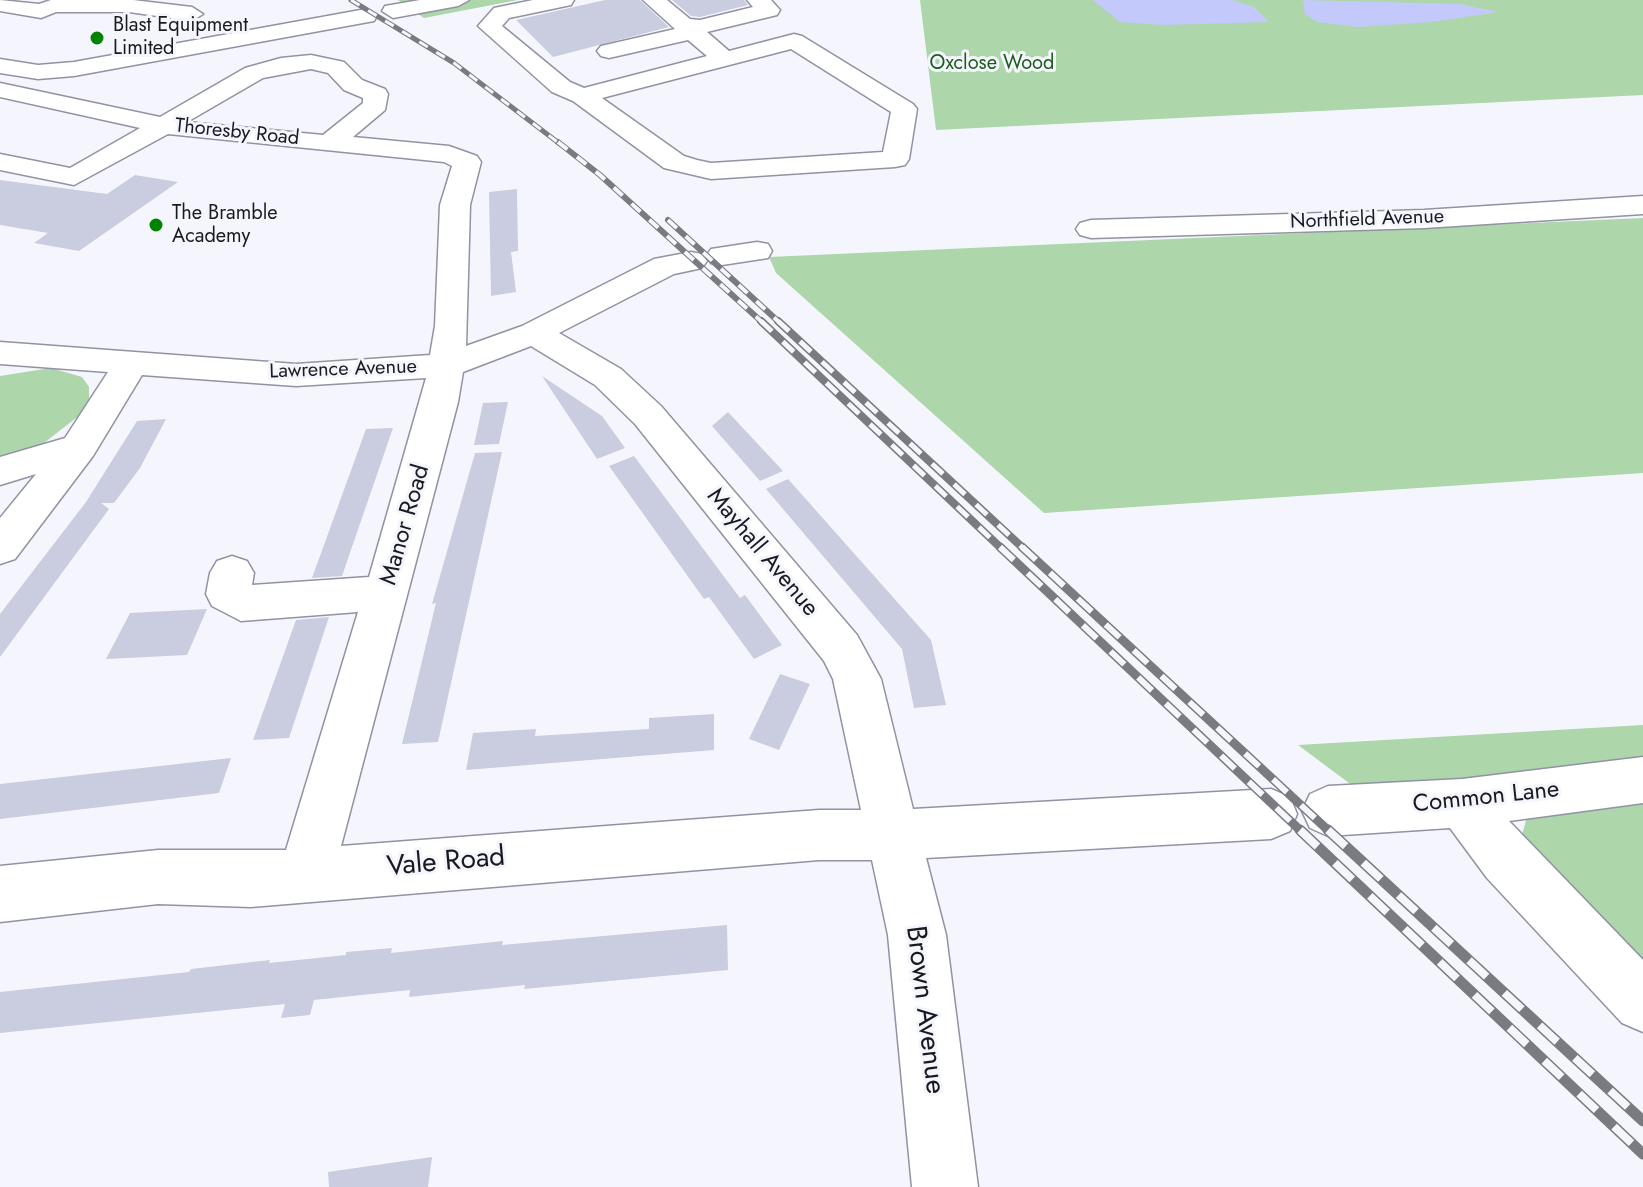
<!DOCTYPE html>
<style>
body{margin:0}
canvas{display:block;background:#f5f6fd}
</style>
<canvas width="1643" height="1187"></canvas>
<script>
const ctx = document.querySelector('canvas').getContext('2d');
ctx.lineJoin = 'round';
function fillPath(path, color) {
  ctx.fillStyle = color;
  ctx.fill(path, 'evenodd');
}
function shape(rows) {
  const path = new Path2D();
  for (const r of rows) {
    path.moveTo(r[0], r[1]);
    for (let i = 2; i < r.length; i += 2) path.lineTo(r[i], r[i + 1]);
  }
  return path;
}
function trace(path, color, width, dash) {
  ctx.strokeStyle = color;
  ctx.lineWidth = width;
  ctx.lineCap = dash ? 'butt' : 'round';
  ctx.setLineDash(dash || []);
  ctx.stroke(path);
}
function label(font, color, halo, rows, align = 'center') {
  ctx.font = font + ' Jost,sans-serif';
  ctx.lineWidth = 6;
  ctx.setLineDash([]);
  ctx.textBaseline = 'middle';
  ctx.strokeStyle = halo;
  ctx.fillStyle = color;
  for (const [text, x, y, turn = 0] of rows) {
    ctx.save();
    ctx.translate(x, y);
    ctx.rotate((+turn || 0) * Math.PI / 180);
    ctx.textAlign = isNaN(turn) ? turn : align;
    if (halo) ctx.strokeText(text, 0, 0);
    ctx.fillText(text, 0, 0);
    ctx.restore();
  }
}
const green = shape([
 [398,0,518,0,424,18],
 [920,0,1643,0,1643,95,936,130],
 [1643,218,1643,473,1044,513,776,273,769,257],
 [51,368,82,377,89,387,89,399,81,414,44,443,0,459,0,376],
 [1643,725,1643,769,1353,786,1298,745],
 [1643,796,1643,975,1521,839,1529,809]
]);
const water = shape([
 [1093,0,1232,0,1254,7,1269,22,1162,25,1120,22],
 [1303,0,1461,4,1498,12,1431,22,1358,27,1317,22,1305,14]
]);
const building = shape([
 [605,0,640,0,669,27,553,57,516,20],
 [672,0,744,0,748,5,700,17,691,16],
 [135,175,178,182,79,251,34,243,48,233,0,225,0,180,107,194],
 [517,189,518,251,511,252,516,292,491,296,489,192],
 [542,376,602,416,625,448,597,459],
 [508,402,499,444,474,445,483,403],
 [728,412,783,471,760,481,712,426],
 [166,419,140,468,114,503,101,503,109,509,0,657,0,614,86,502,137,421],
 [393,428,342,576,312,578,366,429],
 [502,452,438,742,402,744,436,603,432,604,475,453],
 [634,456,740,598,745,595,782,645,754,659,709,597,704,599,609,466],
 [788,479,931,640,946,705,914,708,902,649,766,489],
 [207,609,187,655,106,659,130,613],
 [329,617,289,738,253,740,296,620],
 [780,674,810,684,779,750,749,739],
 [714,714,714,750,466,770,473,733,536,729,535,736,649,729,649,718],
 [231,758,219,793,0,819,0,784],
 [727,925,728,970,524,989,525,985,409,997,410,990,314,1000,310,1015,281,1018,285,1004,0,1033,0,992,189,972,191,969,270,960,269,963,346,955,346,952,392,948,391,953,503,941,502,945],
 [432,1157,428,1187,329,1187,328,1172]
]);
const minor = shape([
 [0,0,39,4,51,0,133,0,192,7,203,14,192,21,129,12,56,12,41,18,0,11,0,0],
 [420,0,469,0,458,6,393,18,382,11,385,6,420,0],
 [533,0,574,0,571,5,509,18,502,26,570,82,584,88,707,56,688,40,609,58,601,56,597,51,601,46,675,29,643,0,667,0,690,19,700,20,753,7,747,0,771,0,780,10,777,15,707,32,729,51,794,34,802,36,913,104,917,109,909,159,905,165,895,167,711,179,664,168,573,101,552,92,478,26,494,8,533,0],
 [791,49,891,112,883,152,711,163,697,160,684,156,602,98,791,49],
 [366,9,377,16,374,21,74,76,38,79,0,73,0,59,38,65,74,62,366,9],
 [311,55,344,62,362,80,385,89,388,94,385,110,353,137,449,146,477,156,481,162,470,205,466,346,522,326,654,259,691,252,702,254,707,261,702,268,674,274,559,333,621,369,661,406,857,635,881,679,913,809,1271,789,1290,797,1297,814,1290,831,1271,839,926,858,946,935,978,1187,912,1187,888,935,872,860,819,860,251,907,158,904,0,922,0,866,158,850,286,850,358,612,241,621,212,606,206,594,210,573,217,561,232,556,247,561,254,573,252,585,369,577,426,378,296,386,142,375,93,456,15,559,0,564,0,518,36,474,0,485,0,457,65,438,108,372,0,364,0,342,296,364,430,355,435,326,440,205,452,166,444,162,168,134,74,185,0,170,0,154,70,168,140,128,0,97,0,83,160,117,245,68,281,58,311,55],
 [311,69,328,73,344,90,363,98,363,103,323,135,187,122,263,78,311,69],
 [531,346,595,385,635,424,824,661,833,679,861,810,819,810,341,846,458,402,463,372,531,346],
 [1643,196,1643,214,1424,228,1091,238,1080,235,1076,229,1080,223,1091,220,1424,210,1643,196],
 [757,242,768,244,772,251,768,258,722,265,711,263,706,256,711,249,757,242],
 [1643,757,1643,803,1509,821,1643,960,1643,1032,1622,1023,1487,878,1450,828,1328,836,1310,828,1302,811,1310,794,1328,786,1462,779,1643,757]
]);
const railFar4 = shape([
 [351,0,454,63,560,144]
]);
const railFar3 = shape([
 [558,142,600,175,763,323],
 [668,220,780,323]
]);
const railFar2 = shape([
 [761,321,1002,549],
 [778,321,1024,549]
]);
const railFar1 = shape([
 [1000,547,1302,832],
 [1022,547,1330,832]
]);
const rail = shape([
 [1300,830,1643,1154],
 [1328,830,1643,1121]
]);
const markers = [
 [97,38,8,"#008301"],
 [156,225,8,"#008301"]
];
const farPoinames = [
 ["Blast Equipment",113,26],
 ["Limited",113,49],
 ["The Bramble",172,214],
 ["Academy",172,237]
];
const farParknames = [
 ["Oxclose Wood",992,64]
];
const farStreetnames = [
 ["Thoresby Road",237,133,6],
 ["Northfield Avenue",1367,220,-2],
 ["Lawrence Avenue",343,370,-2]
];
const streetNames = [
 ["Manor Road",406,525,-74],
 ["Mayhall Avenue",762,553,50],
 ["Common Lane",1486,798,-6]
];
const nearStreetnames = [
 ["Vale Road",446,863,-5],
 ["Brown Avenue",924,1010,83]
];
fillPath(green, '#add6aa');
fillPath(water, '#c4c9fb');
fillPath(building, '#caccdf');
trace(minor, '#9192a3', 3);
fillPath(minor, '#fff');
trace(railFar4, '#7a7b81', 5);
trace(railFar3, '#7a7b81', 6);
trace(railFar2, '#7a7b81', 8);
trace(railFar1, '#7a7b81', 9);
trace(rail, '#7a7b81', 11);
trace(railFar4, '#f5f6fd', 3, [10]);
trace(railFar3, '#f5f6fd', 4, [12]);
trace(railFar2, '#f5f6fd', 5, [15]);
trace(railFar1, '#f5f6fd', 6, [19]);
trace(rail, '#f5f6fd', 8, [24]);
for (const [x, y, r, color] of markers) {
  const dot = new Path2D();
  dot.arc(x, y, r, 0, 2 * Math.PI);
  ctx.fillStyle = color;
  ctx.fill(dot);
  trace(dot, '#f5f6fd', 3);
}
label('20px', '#191a20', '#f5f6fd', farPoinames, 'left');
label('20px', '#1c5c1a', '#f5f6fd', farParknames);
label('20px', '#191a20', '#f5f6fd', farStreetnames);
label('24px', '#191a20', '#f5f6fd', streetNames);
label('28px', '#191a20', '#f5f6fd', nearStreetnames);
</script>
